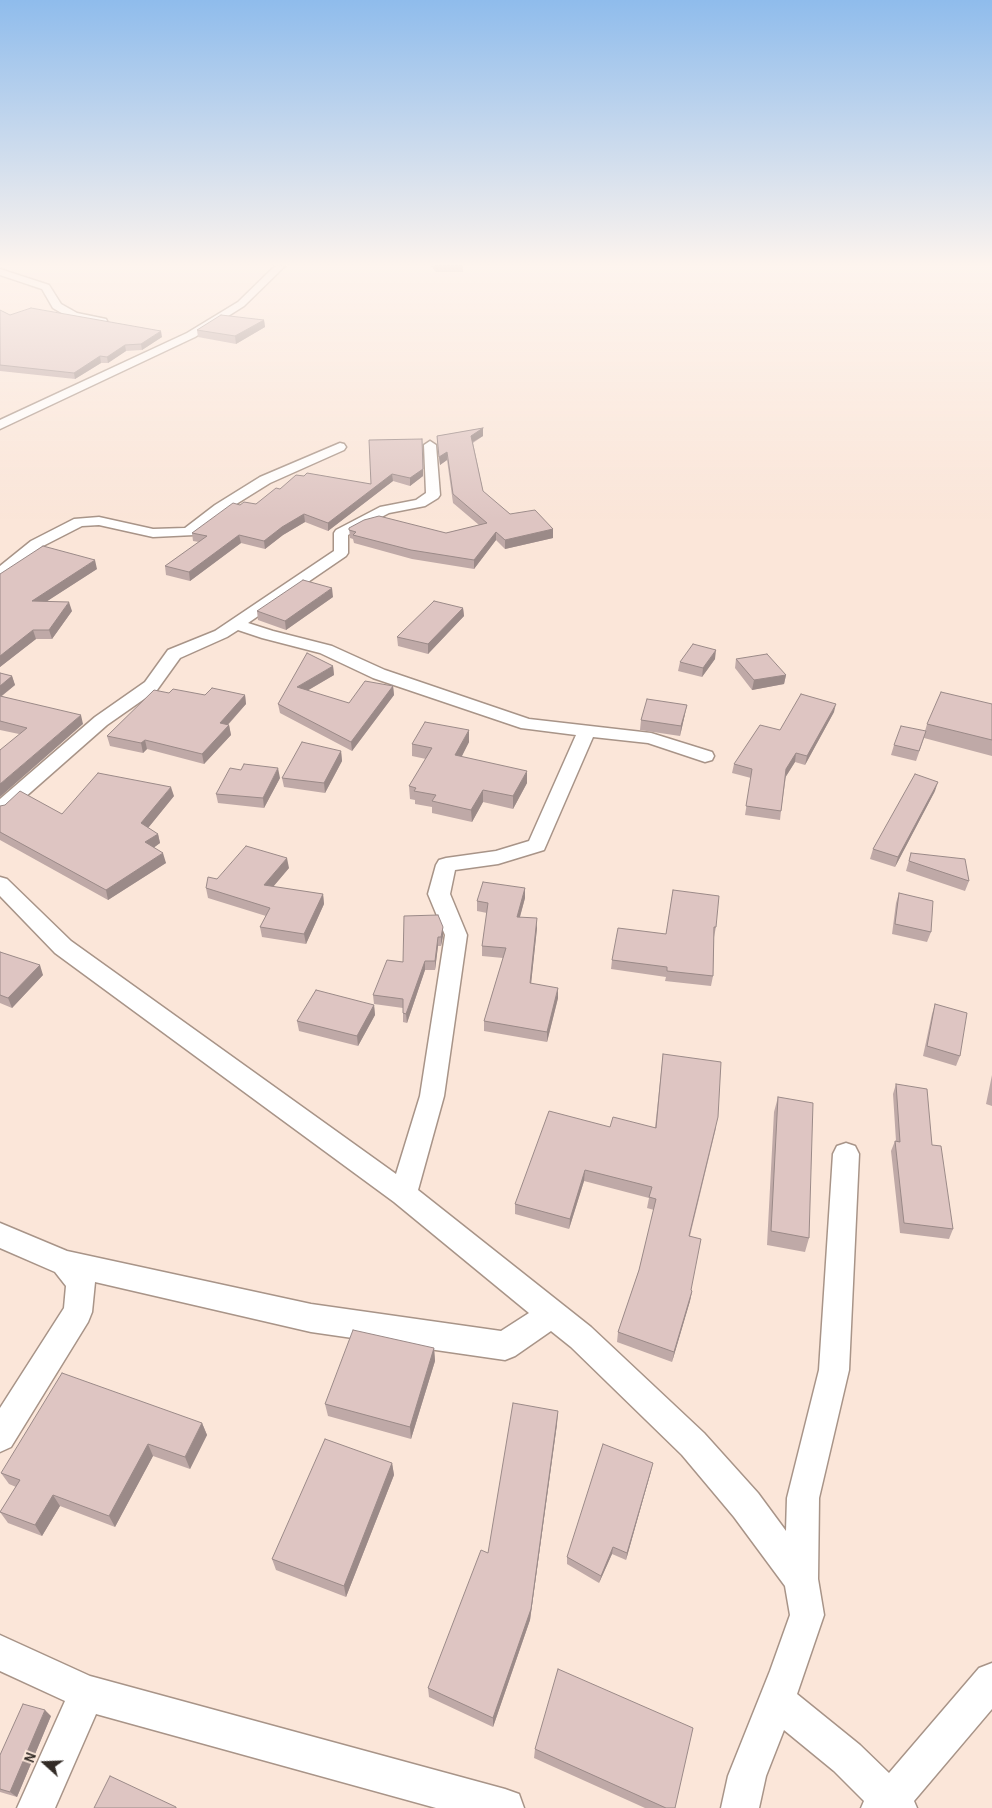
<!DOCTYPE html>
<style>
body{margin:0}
#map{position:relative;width:992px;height:1808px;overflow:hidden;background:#fbe6d9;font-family:"Alegreya Sans",sans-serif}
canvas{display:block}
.north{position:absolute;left:20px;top:1738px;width:50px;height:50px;-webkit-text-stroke:4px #fbe6d9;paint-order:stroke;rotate:290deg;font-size:14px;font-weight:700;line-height:20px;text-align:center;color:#322b26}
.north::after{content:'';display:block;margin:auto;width:18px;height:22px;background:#322b26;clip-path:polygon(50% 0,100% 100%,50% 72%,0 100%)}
</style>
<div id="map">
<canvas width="992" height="1808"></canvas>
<div class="north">N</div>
</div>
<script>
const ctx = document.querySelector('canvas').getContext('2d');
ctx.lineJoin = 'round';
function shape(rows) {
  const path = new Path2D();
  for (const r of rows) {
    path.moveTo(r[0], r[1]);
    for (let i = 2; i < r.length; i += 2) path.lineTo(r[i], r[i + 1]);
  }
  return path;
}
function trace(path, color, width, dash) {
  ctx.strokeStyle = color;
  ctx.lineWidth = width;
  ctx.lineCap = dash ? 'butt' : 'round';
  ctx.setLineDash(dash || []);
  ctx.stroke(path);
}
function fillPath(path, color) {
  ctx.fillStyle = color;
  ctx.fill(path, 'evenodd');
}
const minor = shape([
 [275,266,285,266,244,306,195,337,0,429,0,420,187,333,238,302,275,266],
 [0,269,49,285,61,304,77,313,106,319,107,321,102,324,70,318,53,308,42,289,0,275,0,269],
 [430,441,436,445,440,495,438,498,425,506,389,513,348,535,348,553,346,556,248,623,273,631,332,646,385,670,529,719,651,733,712,752,714,756,712,760,705,762,648,743,593,737,544,850,498,864,455,870,450,894,467,935,444,1096,418,1190,591,1327,704,1433,758,1493,786,1531,787,1498,819,1370,833,1154,837,1146,846,1143,855,1146,859,1154,849,1370,819,1498,818,1579,824,1615,797,1694,860,1745,889,1773,979,1668,992,1663,992,1709,914,1801,917,1808,861,1808,864,1801,834,1771,784,1730,766,1776,759,1808,721,1808,728,1776,770,1671,790,1615,785,1586,734,1517,682,1455,571,1347,551,1331,515,1356,505,1360,311,1332,95,1282,92,1312,88,1322,11,1447,0,1452,0,1408,64,1308,66,1286,55,1272,0,1248,0,1223,67,1251,311,1304,501,1331,529,1313,394,1202,55,953,0,896,0,877,7,879,71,941,396,1174,420,1096,445,935,428,894,436,865,439,860,446,858,496,851,529,841,576,735,521,728,373,678,320,653,262,638,238,630,227,637,180,658,157,690,107,725,7,813,0,815,0,799,95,717,145,682,168,650,215,631,334,551,334,533,336,530,380,507,416,500,426,493,424,445,430,441],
 [340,443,344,444,346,447,344,450,270,483,225,511,194,535,153,537,99,525,82,526,41,547,5,576,0,577,0,566,31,541,74,519,99,517,153,529,185,528,215,505,260,477,340,443],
 [0,1635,90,1676,505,1789,519,1794,524,1808,436,1808,96,1714,55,1808,17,1808,65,1701,0,1671,0,1635]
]);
const wall = shape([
 [431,266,462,266,463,267,463,272,436,272],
 [0,310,10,315,162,337,142,350,126,351,108,363,101,363,75,379,0,371],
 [264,320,265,327,236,344,198,337,197,330],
 [483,428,483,436,473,443,483,491,510,514,553,529,553,538,505,549,496,540,474,569,412,559,354,543,353,539,350,538,349,528,446,533,479,525,453,503,447,460,440,465,437,436],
 [422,439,423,476,410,486,393,481,328,531,305,522,283,535,265,549,241,543,190,581,166,575,165,566,199,542,193,541,192,533,240,505,256,504,280,489,371,484],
 [97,569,47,601,72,611,52,639,36,639,0,667,0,574],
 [333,597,286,630,258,620,257,611],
 [463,608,464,616,428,654,398,646,397,637],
 [715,659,702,677,678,671,680,662],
 [736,659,786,675,784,684,752,690,735,668],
 [333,666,334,675,307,691,349,703,393,686,394,695,352,751,280,713,278,704],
 [0,673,12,676,15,685,2,696,83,724,19,734,0,730],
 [169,693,205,695,245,695,246,704,228,725,229,725,231,735,204,764,147,749,143,753,110,746,107,736],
 [992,704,992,756,924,738,916,761,891,755,894,745,925,731,927,724],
 [834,712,805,765,795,762,786,776,781,811,780,820,745,815,751,778,732,773,734,764,780,730],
 [685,714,680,736,640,730,641,720],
 [469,742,461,757,527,783,513,809,483,802,472,822,432,813,432,807,415,804,415,800,410,799,409,786,426,759,412,756,412,744],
 [341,751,342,761,325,793,284,787,282,778],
 [280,778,264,808,218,803,216,794],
 [935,791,895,867,870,859,873,849],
 [174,796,148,828,158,834,160,843,154,847,166,863,108,900,0,840,0,806,62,814],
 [911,853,969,881,965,891,906,871],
 [289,868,273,887,323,894,324,904,306,944,262,937,260,927,266,916,208,898,206,888,217,879],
 [525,888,525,898,520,917,537,928,531,984,558,998,547,1042,484,1031,484,1021,503,958,482,956,482,946,487,913,477,911,477,901],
 [673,890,716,927,714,937,713,976,711,986,665,981,666,977,611,969,612,960,666,934],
 [899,893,931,932,927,942,892,934,896,903],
 [443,927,443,936,441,946,438,946,435,970,425,970,407,1023,403,1022,403,1008,374,1004,373,995,403,962],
 [0,952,43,975,12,1008,0,1003],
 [935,1004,960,1056,956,1066,923,1056,932,1014],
 [374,1005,375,1015,358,1046,299,1031,297,1021],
 [663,1054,716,1128,690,1236,691,1290,692,1291,690,1301,672,1362,617,1342,618,1332,639,1270,654,1210,647,1208,649,1198,584,1181,569,1229,515,1214,515,1204,610,1127,655,1128],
 [992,1075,992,1106,986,1104],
 [896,1084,932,1145,953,1229,949,1239,900,1233,891,1151,895,1141,896,1141,893,1094],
 [778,1097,809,1238,805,1252,767,1245,774,1112],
 [434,1348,435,1361,411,1439,328,1416,325,1404],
 [202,1423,207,1435,190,1469,153,1456,115,1527,60,1506,42,1536,8,1523,0,1512,16,1487,9,1484,1,1473],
 [557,1424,530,1620,493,1727,429,1697,428,1688],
 [392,1463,394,1475,346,1597,276,1570,272,1559],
 [651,1471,626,1560,612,1554,599,1583,567,1564,567,1557],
 [51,1716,17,1797,0,1792,0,1755],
 [535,1749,675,1808,645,1808,534,1758]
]);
const shadedWall = shape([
 [264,320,265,327,236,344,235,336],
 [161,331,162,337,142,350,141,344],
 [125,345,126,351,108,363,107,357],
 [100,356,101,363,75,379,74,373],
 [483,428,483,436,471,443,471,436],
 [447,452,447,460,440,465,439,457],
 [423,469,423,476,410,486,410,478],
 [392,474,393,481,328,531,328,523],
 [304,514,305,522,283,535,265,549,264,541,282,527],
 [553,529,553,538,505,549,505,540],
 [496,532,496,540,474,569,474,560],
 [239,535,241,543,190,581,189,572],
 [95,560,97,569,35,609,32,601],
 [332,588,333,597,286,630,285,621],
 [69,602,72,611,52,639,49,630],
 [463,608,464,616,428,654,428,644],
 [33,630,36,639,0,667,0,656],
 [716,650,715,659,702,677,703,668],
 [333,666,334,675,298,696,297,687],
 [786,675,784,684,752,690,754,680],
 [12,676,15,685,0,697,0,686],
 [393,686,394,695,352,751,351,742],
 [245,695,246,704,221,732,220,723],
 [836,704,834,712,805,765,807,756],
 [687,705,685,714,680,736,681,726],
 [81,715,83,724,0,797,0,784],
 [229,725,231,735,204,764,202,754],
 [469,730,469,742,456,768,455,755],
 [145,740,147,749,143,753,141,743],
 [341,751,342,761,325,793,324,783],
 [796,753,795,762,785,778,786,769],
 [278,768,280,778,264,808,263,798],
 [527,771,527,783,513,809,513,796],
 [938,782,935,791,895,867,898,857],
 [171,787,174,796,144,833,141,823],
 [483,790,483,802,472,822,471,810],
 [158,834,160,843,148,852,145,842],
 [163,853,166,863,108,900,106,890],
 [287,858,289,868,266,895,264,885],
 [525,888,525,898,517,927,517,917],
 [323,894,324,904,306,944,304,934],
 [537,918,537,928,530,993,530,983],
 [443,927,443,936,441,946,441,937],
 [438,937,438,946,435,970,435,961],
 [425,961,425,970,407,1023,406,1014],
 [40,965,43,975,12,1008,8,998],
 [558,988,558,998,547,1042,547,1032],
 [374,1005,375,1015,358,1046,357,1036],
 [585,1170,584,1181,569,1229,570,1219],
 [692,1291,690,1301,672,1362,674,1352],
 [434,1348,435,1361,411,1439,410,1427],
 [558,1411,557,1424,530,1620,493,1727,493,1718],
 [202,1423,207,1435,190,1469,185,1457],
 [148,1444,153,1456,115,1527,109,1516],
 [392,1463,394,1475,346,1597,344,1586],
 [653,1463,651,1471,626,1560,627,1553],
 [53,1495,60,1506,42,1536,35,1525],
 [613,1547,612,1554,599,1583,601,1576],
 [45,1710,51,1716,17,1797,10,1792]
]);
const building = shape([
 [435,266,462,266,463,267,436,267,435,266],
 [31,308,161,331,141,344,125,345,107,357,100,356,74,373,0,365,0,310,10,315,31,308],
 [221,315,264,320,235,336,197,330,221,315],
 [483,428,471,436,483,491,510,514,535,510,553,529,505,540,496,532,474,560,411,550,353,535,356,532,349,530,349,528,364,520,379,516,446,533,487,523,453,494,447,452,439,457,437,436,483,428],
 [422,439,423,469,410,478,392,474,328,523,304,514,282,527,264,541,239,535,189,572,165,566,207,536,192,533,233,503,240,505,244,502,256,504,276,488,280,489,296,475,304,476,307,473,371,484,369,440,422,439],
 [43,546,95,560,32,601,69,602,49,630,33,630,0,656,0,574,43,546],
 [303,580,332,588,285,621,257,611,303,580],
 [434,601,463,608,428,644,397,637,434,601],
 [693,644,716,650,703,668,680,662,693,644],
 [307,653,333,666,297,687,349,703,365,681,393,686,351,742,278,704,307,653],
 [767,654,786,675,754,680,736,659,767,654],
 [0,673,12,676,0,686,0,673],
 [212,688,245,695,220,723,229,725,202,754,145,740,141,743,107,736,154,690,169,693,173,689,205,695,212,688],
 [941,692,992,704,992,740,927,724,941,692],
 [801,694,836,704,807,756,796,753,786,769,781,811,746,806,752,769,734,764,760,725,780,730,801,694],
 [0,696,81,715,0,784,0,750,27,728,0,721,0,696],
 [647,699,687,705,681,726,641,720,647,699],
 [425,722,469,730,455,755,527,771,513,796,483,790,471,810,432,801,436,795,414,791,416,788,409,786,432,748,412,744,425,722],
 [901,726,926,731,919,751,894,745,901,726],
 [302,742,341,751,324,783,282,778,302,742],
 [244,764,278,768,263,798,216,794,230,768,241,770,244,764],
 [98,773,171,787,141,823,158,834,145,842,163,853,106,890,0,832,0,806,5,805,20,791,62,814,98,773],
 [915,774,938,782,898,857,873,849,915,774],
 [246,846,287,858,264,885,323,894,304,934,260,927,270,908,206,888,208,877,217,879,246,846],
 [911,853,965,859,969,881,909,861,911,853],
 [483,882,525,888,517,917,537,918,530,983,558,988,547,1032,484,1021,506,948,482,946,488,903,477,901,483,882],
 [673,890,719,896,716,927,714,927,713,976,667,971,667,967,612,960,618,928,666,934,673,890],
 [899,893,933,901,931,932,895,924,899,893],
 [438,915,443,927,441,937,438,937,435,961,425,961,406,1014,403,1013,403,999,373,995,387,960,403,962,404,916,438,915],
 [0,952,40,965,8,998,0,995,0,952],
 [316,990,374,1005,357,1036,297,1021,316,990],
 [935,1004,967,1013,960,1056,927,1046,935,1004],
 [663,1054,721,1062,718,1117,689,1236,701,1239,691,1290,692,1291,674,1352,618,1332,639,1270,656,1199,649,1197,652,1187,585,1170,570,1219,515,1204,549,1111,610,1127,613,1117,656,1128,663,1054],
 [896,1084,927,1089,932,1145,941,1146,953,1229,904,1223,895,1141,900,1142,896,1084],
 [778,1097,813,1103,809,1238,771,1231,778,1097],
 [353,1330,434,1348,410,1427,325,1404,353,1330],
 [62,1373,202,1423,185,1457,148,1444,109,1516,53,1495,35,1525,0,1512,20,1480,1,1473,62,1373],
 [513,1403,558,1411,531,1609,493,1718,428,1688,481,1550,488,1553,513,1403],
 [325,1439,392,1463,344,1586,272,1559,325,1439],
 [603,1444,653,1463,627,1553,613,1547,601,1576,567,1557,603,1444],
 [558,1669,693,1728,675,1808,666,1808,535,1749,558,1669],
 [23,1704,45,1710,10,1792,0,1789,0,1755,23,1704],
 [110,1776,176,1807,176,1808,94,1808,110,1776]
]);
trace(minor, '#a89488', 3);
fillPath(minor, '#fff');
fillPath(wall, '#bfa9a7');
fillPath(shadedWall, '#9b8a88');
fillPath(building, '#dec5c2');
trace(building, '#9b8a88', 1);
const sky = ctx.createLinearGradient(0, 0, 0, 519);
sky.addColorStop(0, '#8fbcec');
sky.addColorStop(0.51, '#fdf4ee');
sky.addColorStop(1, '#fdf4ee00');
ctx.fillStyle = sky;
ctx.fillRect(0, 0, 992, 519);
</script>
